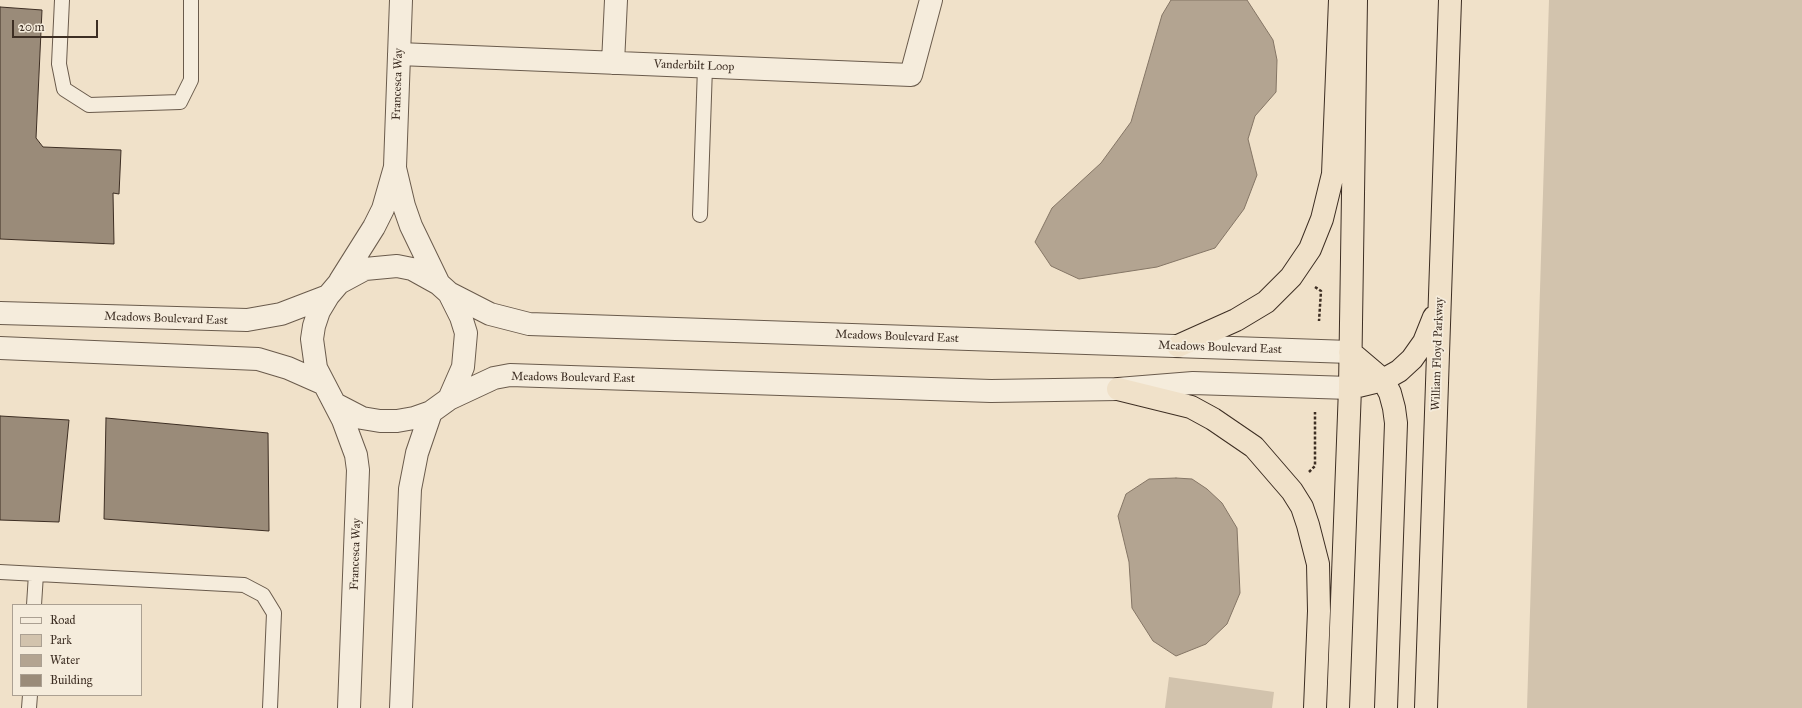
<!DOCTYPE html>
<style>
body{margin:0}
#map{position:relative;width:1802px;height:708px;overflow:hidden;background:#f0e1c9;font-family:"IM FELL Great Primer",serif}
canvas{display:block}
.legend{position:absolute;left:12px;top:604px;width:130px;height:92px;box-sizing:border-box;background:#f5ecdc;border:1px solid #aba092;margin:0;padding:5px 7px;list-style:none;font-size:12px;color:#3d2e23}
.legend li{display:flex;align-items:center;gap:8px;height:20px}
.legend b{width:20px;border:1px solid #aba092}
.scale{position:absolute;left:12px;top:20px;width:86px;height:18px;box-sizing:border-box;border:2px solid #3d2e23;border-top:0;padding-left:5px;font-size:12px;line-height:14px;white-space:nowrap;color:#3d2e23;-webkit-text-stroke:3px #f5ecdc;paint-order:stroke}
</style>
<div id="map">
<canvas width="1802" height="708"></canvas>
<ul class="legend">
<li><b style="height:5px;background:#f5ecdc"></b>Road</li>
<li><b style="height:11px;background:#d2c3ad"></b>Park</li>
<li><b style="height:11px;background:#b3a491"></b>Water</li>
<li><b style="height:11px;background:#9a8b79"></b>Building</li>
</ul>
<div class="scale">20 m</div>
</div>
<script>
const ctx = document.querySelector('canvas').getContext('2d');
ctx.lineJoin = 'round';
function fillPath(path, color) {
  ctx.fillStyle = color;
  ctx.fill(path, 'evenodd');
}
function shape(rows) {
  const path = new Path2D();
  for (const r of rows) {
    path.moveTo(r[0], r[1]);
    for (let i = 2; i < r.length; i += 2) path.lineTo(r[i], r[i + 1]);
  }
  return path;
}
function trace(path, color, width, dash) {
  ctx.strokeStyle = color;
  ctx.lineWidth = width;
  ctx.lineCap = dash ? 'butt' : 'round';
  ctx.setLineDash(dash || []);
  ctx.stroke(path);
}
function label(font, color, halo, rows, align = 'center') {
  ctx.font = font + ' "IM FELL Great Primer",serif';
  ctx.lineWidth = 3.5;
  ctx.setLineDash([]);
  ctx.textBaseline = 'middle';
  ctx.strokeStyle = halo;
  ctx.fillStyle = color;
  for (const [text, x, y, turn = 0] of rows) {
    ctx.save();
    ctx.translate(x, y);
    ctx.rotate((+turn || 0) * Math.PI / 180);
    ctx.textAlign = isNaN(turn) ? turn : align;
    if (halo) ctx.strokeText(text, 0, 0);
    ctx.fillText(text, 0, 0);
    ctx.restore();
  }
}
const green = shape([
 [1549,0,1802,0,1802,708,1527,708],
 [1169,677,1274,692,1272,708,1165,708]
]);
const water = shape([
 [1171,0,1247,0,1273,40,1277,60,1276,92,1255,116,1248,139,1257,175,1244,209,1215,248,1157,267,1079,279,1051,266,1035,242,1052,208,1101,163,1131,122,1162,15,1171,0],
 [1176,478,1192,479,1207,489,1222,503,1237,528,1240,593,1227,624,1206,644,1176,656,1153,641,1132,608,1129,562,1118,516,1126,494,1149,479,1176,478]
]);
const building = shape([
 [0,7,42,10,36,138,43,147,121,150,119,194,113,193,114,244,0,239,0,7],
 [0,416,69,420,59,522,0,520,0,416],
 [106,418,268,433,269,531,104,519,106,418]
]);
const path = shape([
 [1315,287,1321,291,1319,321],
 [1309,472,1315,466,1315,412]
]);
const service = shape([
 [62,0,59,64,64,89,89,105,180,102,191,80,191,0],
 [700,215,705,67],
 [0,572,244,585,263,595,274,613,270,708],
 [34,605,36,574],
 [29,708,30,695]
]);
const minor = shape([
 [399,54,911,75,931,0],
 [613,63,616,0],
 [395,168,404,206,411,226,439,284],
 [340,281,374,227,383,209,395,167,401,0],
 [449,293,490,314,529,324,1350,352],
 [0,313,247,320,281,314,328,296],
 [0,348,258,359,288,368,322,383],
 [449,399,494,378,510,375,991,391,1118,389,1193,383,1350,388],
 [335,404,362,418,380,421,397,421,414,418,431,412,449,399,463,367,466,333,461,317,449,293,439,284,412,269,397,266,365,269,339,283,328,296,319,311,314,326,312,339,316,368,343,420,356,455,358,470,349,708],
 [401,708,410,489,417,453,431,412]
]);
const trunk = shape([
 [1178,346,1236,320,1266,302,1291,277,1310,249,1322,219,1333,174,1340,0],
 [1350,352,1383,380,1390,393,1394,408,1396,423,1386,708],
 [1350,388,1383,380,1399,371,1412,359,1424,342,1434,317],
 [1118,389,1191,407,1213,419,1254,447,1292,491,1302,507,1308,525,1318,564,1319,611,1315,708],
 [1338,708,1350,388,1356,0],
 [1426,708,1450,0]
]);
const streetNames = [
 ["Vanderbilt Loop",694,66,2],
 ["Francesca Way",398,84,-88],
 ["Meadows Boulevard East",166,319,2],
 ["Meadows Boulevard East",897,337,2],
 ["Meadows Boulevard East",1220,348,2],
 ["William Floyd Parkway",1438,354,-88],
 ["Meadows Boulevard East",573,378,1],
 ["Francesca Way",356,554,-88]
];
fillPath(green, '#d2c3ad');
fillPath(water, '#b3a491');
trace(water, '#847565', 1);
fillPath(building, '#9a8b79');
trace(building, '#3d2e23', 1);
trace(service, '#6a5b4c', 16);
trace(minor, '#6a5b4c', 24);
trace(trunk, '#3d2e23', 24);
trace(path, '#3d2e23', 2.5, [3, 2]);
trace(service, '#f5ecdc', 14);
trace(minor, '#f5ecdc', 22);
trace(trunk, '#f0e1c9', 22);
label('12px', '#3d2e23', '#f5ecdc', streetNames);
</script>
